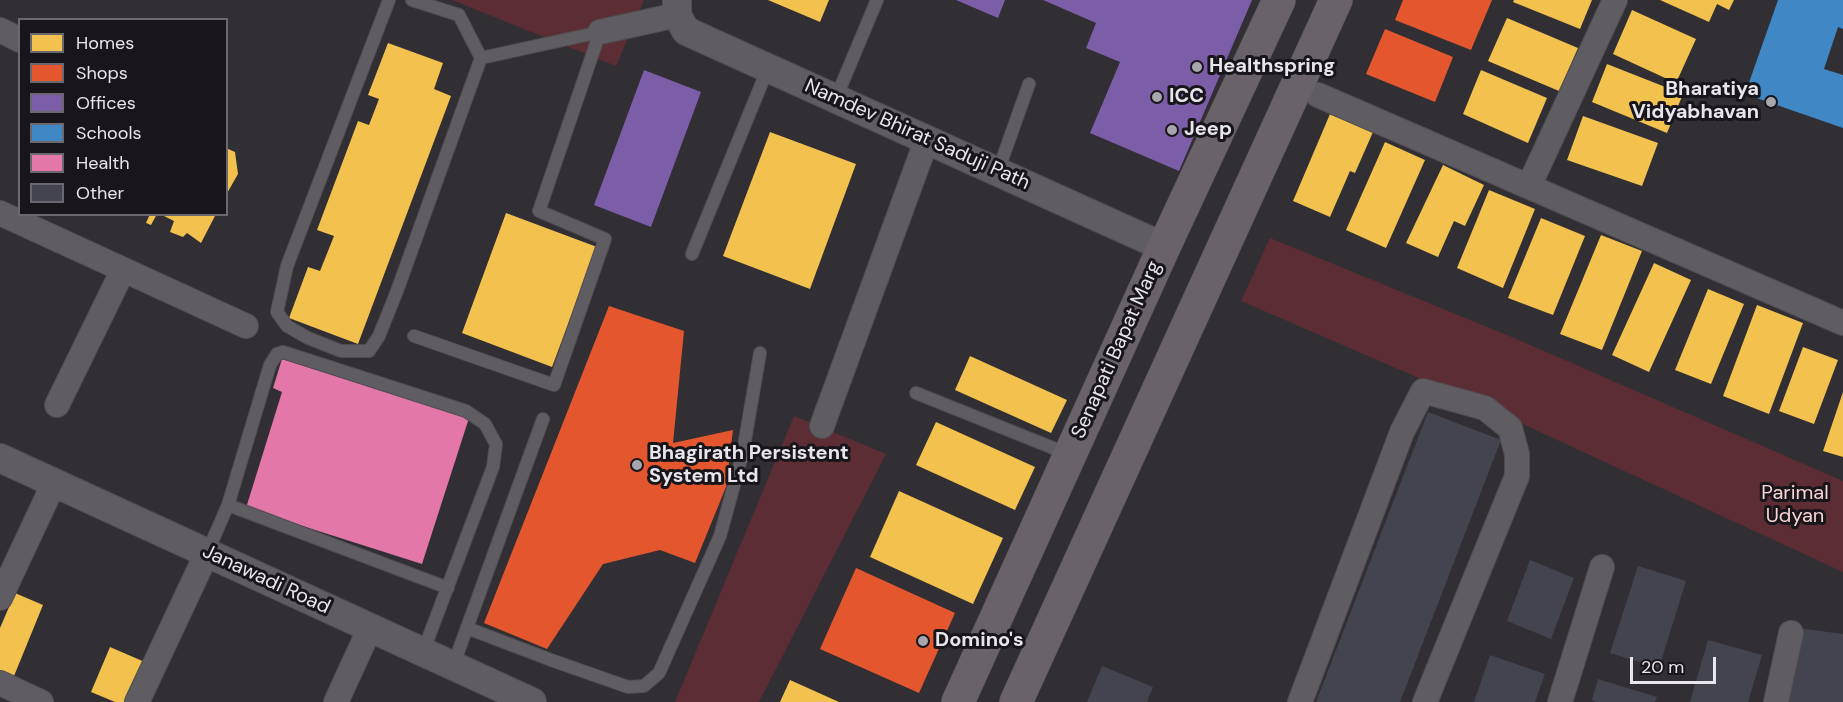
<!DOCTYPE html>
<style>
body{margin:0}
#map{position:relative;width:1843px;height:702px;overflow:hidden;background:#312f34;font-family:"DM Sans",sans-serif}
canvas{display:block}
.legend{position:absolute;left:18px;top:18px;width:210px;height:198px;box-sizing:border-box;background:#18161b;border:2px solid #6b696f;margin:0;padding:8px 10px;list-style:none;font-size:18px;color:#e8e5ec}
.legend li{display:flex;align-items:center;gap:12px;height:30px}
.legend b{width:30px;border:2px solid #6b696f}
.scale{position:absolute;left:1630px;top:657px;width:86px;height:27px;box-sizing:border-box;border:3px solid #e8e5ec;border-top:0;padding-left:8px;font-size:18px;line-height:21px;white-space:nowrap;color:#e8e5ec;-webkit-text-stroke:4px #18161b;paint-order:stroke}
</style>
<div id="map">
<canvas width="1843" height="702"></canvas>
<ul class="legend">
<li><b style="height:16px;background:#f2c14e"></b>Homes</li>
<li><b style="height:16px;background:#e4572e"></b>Shops</li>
<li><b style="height:16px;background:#7b5ea7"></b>Offices</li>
<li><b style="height:16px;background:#3f88c5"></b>Schools</li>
<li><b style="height:16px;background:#e377a8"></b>Health</li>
<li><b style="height:16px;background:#44444f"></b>Other</li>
</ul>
<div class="scale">20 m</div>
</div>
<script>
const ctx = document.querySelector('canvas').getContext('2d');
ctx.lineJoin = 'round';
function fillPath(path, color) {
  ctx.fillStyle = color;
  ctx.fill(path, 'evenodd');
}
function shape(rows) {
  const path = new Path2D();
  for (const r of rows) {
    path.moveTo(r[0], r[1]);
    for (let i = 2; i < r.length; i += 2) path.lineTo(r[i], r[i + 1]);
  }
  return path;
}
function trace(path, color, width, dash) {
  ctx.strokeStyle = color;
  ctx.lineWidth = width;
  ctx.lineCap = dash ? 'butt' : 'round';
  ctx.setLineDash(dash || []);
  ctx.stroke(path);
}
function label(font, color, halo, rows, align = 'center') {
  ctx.font = font + ' "DM Sans",sans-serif';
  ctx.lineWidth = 6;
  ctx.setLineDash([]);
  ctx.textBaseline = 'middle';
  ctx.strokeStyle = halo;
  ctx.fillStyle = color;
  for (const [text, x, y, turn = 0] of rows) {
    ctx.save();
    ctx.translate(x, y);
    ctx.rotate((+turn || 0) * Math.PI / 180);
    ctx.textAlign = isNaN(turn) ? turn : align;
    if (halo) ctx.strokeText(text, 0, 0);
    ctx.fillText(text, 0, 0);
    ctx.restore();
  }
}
const green = shape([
 [452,0,644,0,616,66],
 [1270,238,1514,338,1843,481,1843,572,1488,408,1241,301],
 [794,416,886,454,759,702,675,702]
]);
const homes = shape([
 [768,0,829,0,820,22],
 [1514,0,1592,0,1580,29,1513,2],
 [1660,0,1734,0,1729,10,1717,4,1709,22],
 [1632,10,1696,39,1676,83,1613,54],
 [1507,18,1578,48,1559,91,1488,61],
 [388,43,443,63,434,89,451,96,358,344,289,318,308,267,320,271,334,236,317,230,358,121,369,125,379,99,368,95],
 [1607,64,1683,94,1667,133,1592,102],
 [1481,70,1547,98,1528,143,1463,114],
 [1330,114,1373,132,1355,173,1350,171,1330,217,1293,201],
 [1583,116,1658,143,1642,186,1567,160],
 [770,132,856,164,810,289,723,256],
 [1385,142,1425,160,1386,248,1346,230],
 [226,148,235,152,238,174,226,195],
 [1443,165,1484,185,1465,226,1454,221,1438,257,1406,243],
 [1489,190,1535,209,1503,288,1457,268],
 [506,213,597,247,552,367,462,333],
 [150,214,157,214,151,225,146,223],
 [160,214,216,214,201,243,187,233,183,237,170,232,174,221],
 [1541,218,1585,236,1553,315,1508,298],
 [1601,235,1642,251,1602,350,1560,334],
 [1654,263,1691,280,1649,372,1612,355],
 [1708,289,1744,304,1711,384,1675,370],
 [1757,305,1803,323,1769,414,1723,396],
 [1803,347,1838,360,1814,424,1779,411],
 [970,356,1067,400,1051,433,955,390],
 [1843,392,1843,457,1823,451],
 [936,422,1035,467,1015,510,916,465],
 [899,491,1003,538,973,604,870,557],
 [15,593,43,605,14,676,0,670,0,628],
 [110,647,147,663,131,702,115,702,91,692],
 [790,680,839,702,780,702]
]);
const shops = shape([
 [1403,0,1492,0,1471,50,1395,20],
 [1385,29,1453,57,1435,102,1366,74],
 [609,306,684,331,673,443,733,430,726,487,695,563,660,550,603,564,547,649,484,623],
 [856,568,955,613,919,693,820,649]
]);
const offices = shape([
 [956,0,1005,0,998,18],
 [1043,0,1252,0,1179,171,1090,133,1120,62,1086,48,1096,23],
 [644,70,701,92,651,227,594,205]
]);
const schools = shape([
 [1778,0,1843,0,1843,29,1838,27,1824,69,1843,75,1843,128,1745,94]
]);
const health = shape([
 [282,359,469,418,422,564,246,508,282,392,273,388]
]);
const building = shape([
 [1428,412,1501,440,1400,702,1316,702],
 [1530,560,1574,578,1551,639,1507,621],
 [1638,566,1686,581,1659,668,1610,653],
 [1798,628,1843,634,1843,702,1788,702],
 [1708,640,1762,655,1748,702,1690,702],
 [1490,655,1545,674,1535,702,1474,702],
 [1102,666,1153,687,1147,702,1087,702],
 [1598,679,1657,697,1655,702,1595,702,1592,700]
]);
const service = shape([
 [389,0,287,266,277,312,287,326,308,338,341,351,369,351,379,336,397,291,481,58,459,15,412,0],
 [481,58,600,32],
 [836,98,877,0],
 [998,171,1029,84],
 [692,254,768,68],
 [414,336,554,385,605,239,539,211,600,32],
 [916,393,1068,454],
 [228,505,448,588],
 [207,553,228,505,270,365,277,354,283,352,466,411,485,424,496,444,493,467,423,652],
 [467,628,551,660,628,687,644,686,659,673,720,536,743,452,760,353],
 [453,666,543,419]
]);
const minor = shape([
 [0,30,20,40],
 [600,32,677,15],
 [1318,95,1843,323],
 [1529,186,1615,0],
 [0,213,246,326],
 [57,405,123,270],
 [822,426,927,139],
 [0,598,54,483],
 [0,683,41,702],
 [137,702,207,553],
 [336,702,370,628],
 [1300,702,1402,432,1423,391,1485,408,1510,428,1517,454,1517,476,1425,702],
 [1560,702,1602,567],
 [1776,702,1791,633]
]);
const tertiary = shape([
 [677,0,677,15,686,31,1164,247],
 [0,458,532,702]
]);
const primary = shape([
 [958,702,1164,247,1279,0],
 [1016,702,1336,0]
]);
const markers = [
 [1197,67,6,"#a8a5ac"],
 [1157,97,6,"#a8a5ac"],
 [1771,102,6,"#a8a5ac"],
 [1172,130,6,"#a8a5ac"],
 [637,465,6,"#a8a5ac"],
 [923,641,6,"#a8a5ac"]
];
const poiNames = [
 ["Healthspring",1209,67],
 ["Bharatiya",1759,90,"right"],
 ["Vidyabhavan",1759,113,"right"],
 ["ICC",1169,97],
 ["Jeep",1184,130],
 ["Bhagirath Persistent",649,454],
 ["System Ltd",649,477],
 ["Domino's",935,641]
];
const streetNames = [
 ["Namdev Bhirat Saduji Path",917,135,24],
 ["Senapati Bapat Marg",1117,350,-66],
 ["Janawadi Road",266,580,25]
];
const parkNames = [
 ["Parimal",1795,494],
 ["Udyan",1795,517]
];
fillPath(green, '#5c2d34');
fillPath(homes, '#f2c14e');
fillPath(shops, '#e4572e');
fillPath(offices, '#7b5ea7');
fillPath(schools, '#3f88c5');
fillPath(health, '#e377a8');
fillPath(building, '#44444f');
trace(service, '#4f4d52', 14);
trace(minor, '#4f4d52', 26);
trace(tertiary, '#4f4d52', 30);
trace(primary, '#4f4d52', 34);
trace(service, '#5f5d61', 12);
trace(minor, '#5f5d61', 24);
trace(tertiary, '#5f5d61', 28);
trace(primary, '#696269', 33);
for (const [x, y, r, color] of markers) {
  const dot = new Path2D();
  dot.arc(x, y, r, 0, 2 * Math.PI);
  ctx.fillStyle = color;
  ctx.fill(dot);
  trace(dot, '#18161b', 2);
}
label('bold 20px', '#e8e5ec', '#18161b', poiNames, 'left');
label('20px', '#e8e5ec', '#18161b', streetNames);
label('20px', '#fbd4d6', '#18161b', parkNames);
</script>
